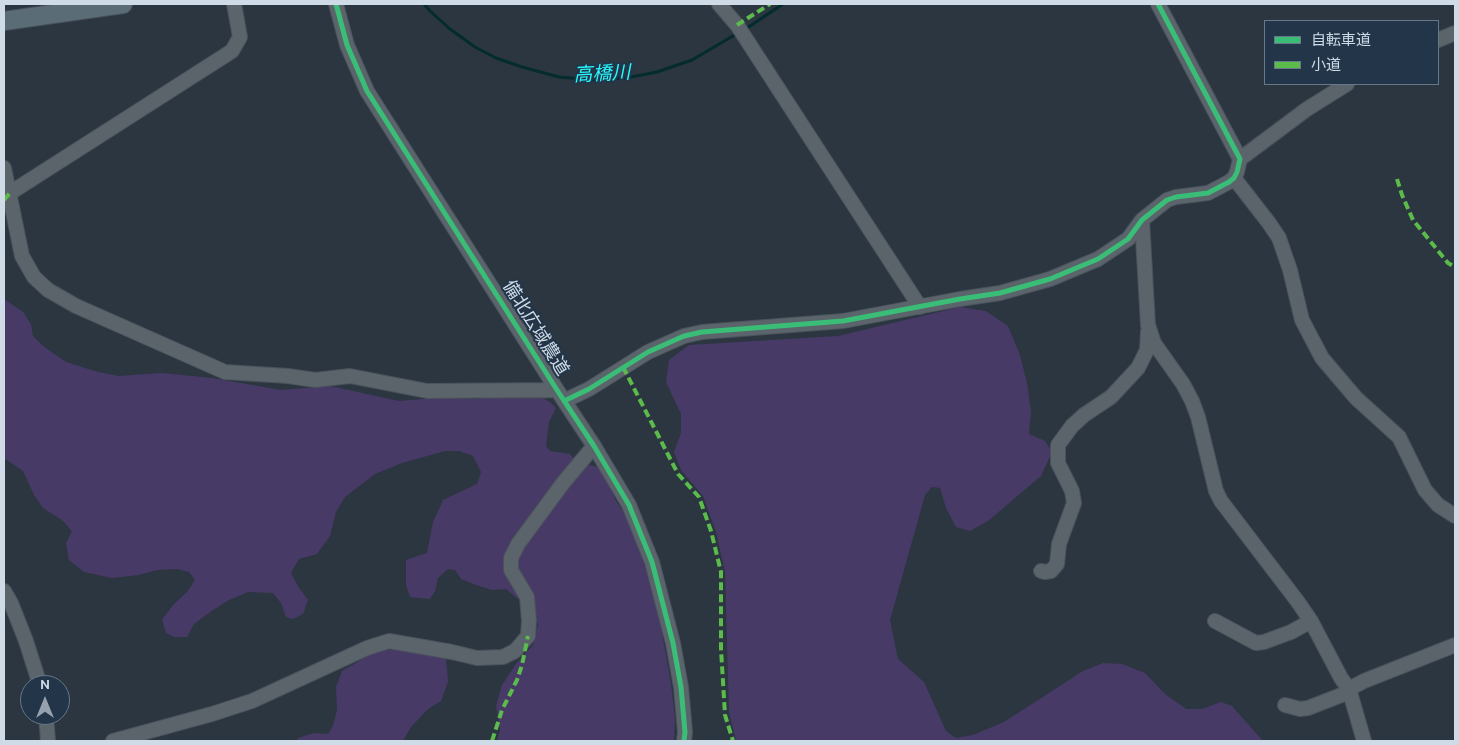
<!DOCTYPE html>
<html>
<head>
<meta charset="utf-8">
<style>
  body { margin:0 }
  #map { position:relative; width:1459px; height:745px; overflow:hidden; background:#2b3641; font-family:Overpass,"Noto Sans JP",sans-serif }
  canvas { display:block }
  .frame { position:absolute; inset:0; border:5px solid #cfdbe7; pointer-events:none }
  .legend { position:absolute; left:1264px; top:20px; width:175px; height:65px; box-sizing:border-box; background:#233649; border:1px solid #687888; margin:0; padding:6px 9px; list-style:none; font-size:15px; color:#cfdbe7 }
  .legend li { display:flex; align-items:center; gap:10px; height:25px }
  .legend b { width:25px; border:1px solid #687888 }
  .north { position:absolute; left:20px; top:675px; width:50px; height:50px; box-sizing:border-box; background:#233649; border:1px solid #687888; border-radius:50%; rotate:0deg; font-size:14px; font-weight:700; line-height:20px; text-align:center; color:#cfdbe7 }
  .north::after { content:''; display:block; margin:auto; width:18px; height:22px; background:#96a1ad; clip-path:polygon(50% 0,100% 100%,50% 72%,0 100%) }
</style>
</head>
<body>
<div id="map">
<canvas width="1459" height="745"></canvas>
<div class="frame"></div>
<ul class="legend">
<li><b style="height:6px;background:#3abd76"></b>自転車道</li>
<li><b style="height:6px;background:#5cbc4b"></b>小道</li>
</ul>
<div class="north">N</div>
</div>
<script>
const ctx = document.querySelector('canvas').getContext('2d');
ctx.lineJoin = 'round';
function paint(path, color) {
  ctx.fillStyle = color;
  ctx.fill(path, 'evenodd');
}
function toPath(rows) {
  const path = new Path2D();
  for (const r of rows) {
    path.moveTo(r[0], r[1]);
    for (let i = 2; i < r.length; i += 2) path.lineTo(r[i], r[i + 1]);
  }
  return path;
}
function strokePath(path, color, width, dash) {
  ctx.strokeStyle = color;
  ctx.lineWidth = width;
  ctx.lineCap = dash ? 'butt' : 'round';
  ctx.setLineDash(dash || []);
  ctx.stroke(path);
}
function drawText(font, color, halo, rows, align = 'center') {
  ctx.font = font + ' Overpass,"Noto Sans JP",sans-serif';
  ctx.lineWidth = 4;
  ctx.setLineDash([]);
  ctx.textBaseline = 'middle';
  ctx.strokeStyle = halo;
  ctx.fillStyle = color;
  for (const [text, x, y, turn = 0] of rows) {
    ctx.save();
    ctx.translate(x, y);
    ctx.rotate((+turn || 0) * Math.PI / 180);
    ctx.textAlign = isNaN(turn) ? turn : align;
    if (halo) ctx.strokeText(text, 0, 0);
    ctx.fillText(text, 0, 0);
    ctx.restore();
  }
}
paint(toPath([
  [4,299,23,312,31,324,33,336,43,346,66,362,98,372,119,376,162,373,212,378,281,390,330,386,399,401,436,398,479,399,511,394,537,395,550,402,556,408,549,422,546,446,550,451,570,454,576,461,597,467,606,478,616,501,630,521,657,604,671,684,675,719,674,741,497,741,500,730,496,706,502,685,516,664,533,645,538,625,535,609,518,599,506,589,492,590,476,585,461,579,455,570,448,569,438,578,435,591,430,599,410,597,406,585,406,560,427,553,433,522,443,500,477,484,481,472,473,456,459,451,445,451,402,463,375,474,345,497,336,512,330,536,317,554,299,559,291,573,299,588,308,600,303,614,293,619,286,617,281,603,273,593,248,592,227,601,210,612,194,624,187,637,174,637,166,633,162,620,173,605,188,591,195,580,189,572,177,569,157,570,139,575,112,578,84,572,69,560,66,543,72,531,62,520,43,508,34,495,23,471,4,458],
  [960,307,986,311,1008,326,1020,355,1027,383,1031,412,1029,434,1045,441,1052,452,1041,476,988,521,970,531,956,527,946,508,940,488,932,487,925,495,890,620,898,659,924,682,946,731,956,738,973,735,1004,722,1083,671,1103,663,1122,664,1145,673,1165,694,1186,709,1202,709,1221,702,1232,706,1263,741,736,741,729,712,725,572,716,532,703,496,681,470,674,452,681,433,681,414,666,382,669,360,689,345,838,336],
  [402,649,428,652,446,659,448,682,441,701,428,709,411,727,403,741,297,741,298,738,314,733,328,734,333,726,337,710,336,687,342,671,378,650]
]), '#483a66');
strokePath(toPath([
  [424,4,430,11,450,29,475,47,496,58,522,67,559,77,593,80,626,78,657,72,692,60,738,33],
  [744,30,783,4]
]), '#042c2e', 3);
const minor = toPath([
  [336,4,347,45,367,91,557,390,594,446,629,505,652,562,673,643,681,687,685,732,684,741],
  [719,4,737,25,920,307],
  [1438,40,1455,33],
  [1240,159,1307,109,1347,84],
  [4,168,22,256,34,277,48,290,76,306,225,372,288,376,315,380,350,376,427,391,557,390],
  [1234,178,1269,223,1279,238,1290,270,1302,320,1322,358,1356,398,1399,437,1425,490,1438,505,1455,516],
  [10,193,232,51,240,37,234,4],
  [1142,220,1148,325,1154,343,1183,384,1192,401,1198,417,1216,491,1221,501,1298,602,1311,621,1341,678,1349,689,1364,741],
  [564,401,589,389,648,352,684,336,702,332,843,321,960,299,1000,293,1050,279,1098,259,1128,239,1142,220,1167,200,1176,197,1208,193,1229,182,1234,178,1237,172,1240,159,1158,4],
  [1041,571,1045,572,1051,571,1057,564,1059,544,1074,503,1072,491,1058,463,1058,445,1072,426,1084,415,1111,397,1138,368,1147,350,1148,331],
  [4,591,11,603,26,641,40,685],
  [1215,621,1256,643,1264,642,1291,632,1311,621],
  [1285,705,1300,709,1308,708,1344,694,1349,689,1364,681,1455,645],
  [46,715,48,741],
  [113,741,212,714,252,701,367,648,389,641,452,652,477,658,503,657,515,651,528,636,529,621,527,597,511,570,511,558,518,544,563,483,594,446]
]);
const major = toPath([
  [4,21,123,4]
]);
strokePath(minor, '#4a535c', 16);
strokePath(major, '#4a535c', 20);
strokePath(minor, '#5b636b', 14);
strokePath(major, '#5a6d77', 18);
strokePath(toPath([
  [737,25,770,4],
  [1397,179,1402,195,1413,220,1448,263,1455,267],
  [4,200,10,193],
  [623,367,678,474,699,497,711,531,721,572,721,649,725,715,733,741],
  [492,741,502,710,517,680,522,665,528,636]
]), '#5cbc4b', 4, [8, 4]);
strokePath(toPath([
  [336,4,347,45,367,91,557,390,594,446,629,505,652,562,673,643,681,687,685,732,684,741],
  [564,401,589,389,648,352,684,336,702,332,843,321,960,299,1000,293,1050,279,1098,259,1128,239,1142,220,1167,200,1176,197,1208,193,1229,182,1234,178,1237,172,1240,159,1158,4]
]), '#3abd76', 5);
drawText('18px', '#cfdbe7', '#233649', [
  ["備北広域農道",534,329,58]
]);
drawText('italic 19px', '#27f9fe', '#233649', [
  ["高橋川",602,76,-3]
]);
</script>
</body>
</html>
